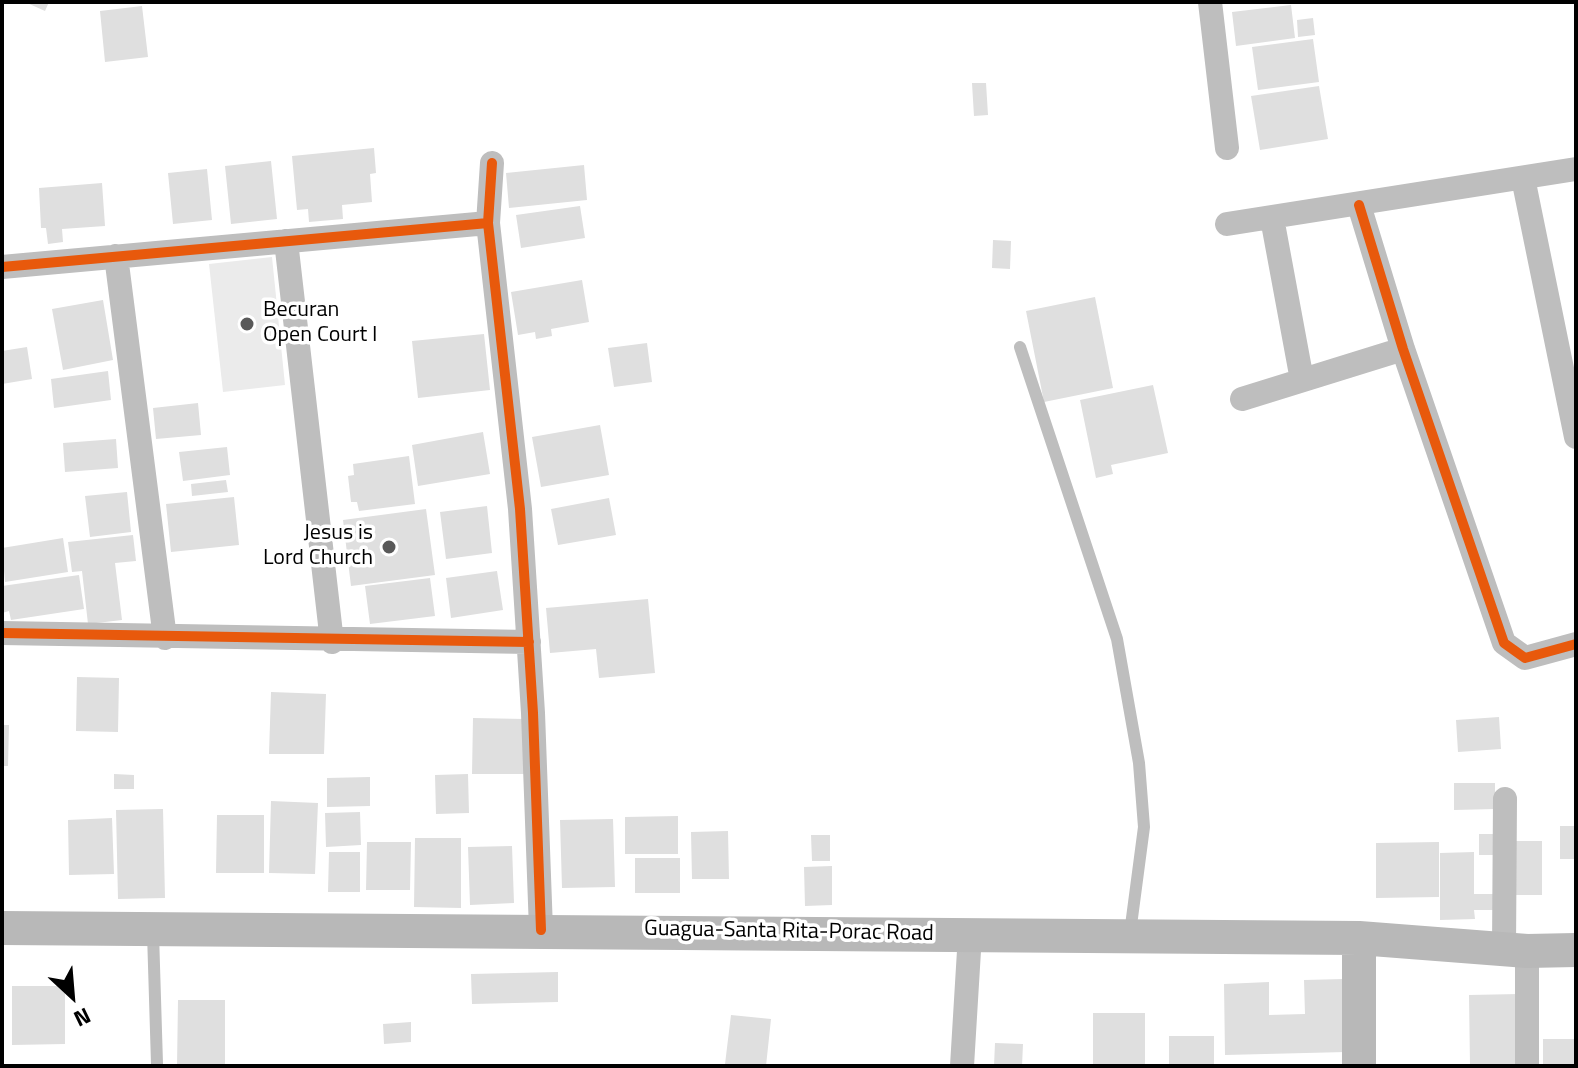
<!DOCTYPE html>
<html>
<head>
<meta charset="utf-8">
<style>
  body { margin:0 }
  #map { position:relative; width:1578px; height:1068px; overflow:hidden; background:#fff; font-family:"Titillium Web",sans-serif }
  canvas { display:block }
  .frame { position:absolute; inset:0; border:4px solid #000; pointer-events:none }
  .north { position:absolute; left:32px; top:956px; width:80px; height:80px; -webkit-text-stroke:6px #fff; paint-order:stroke; rotate:154deg; font-size:22px; font-weight:700; line-height:32px; text-align:center; color:#000 }
  .north::after { content:''; display:block; margin:auto; width:28px; height:36px; background:#000; clip-path:polygon(50% 0,100% 100%,50% 72%,0 100%) }
</style>
</head>
<body>
<div id="map">
<canvas width="1578" height="1068"></canvas>
<div class="frame"></div>
<div class="north">N</div>
</div>
<script>
const ctx = document.querySelector('canvas').getContext('2d');
ctx.lineJoin = 'round';
function paint(path, color) {
  ctx.fillStyle = color;
  ctx.fill(path, 'evenodd');
}
function toPath(rows) {
  const path = new Path2D();
  for (const r of rows) {
    path.moveTo(r[0], r[1]);
    for (let i = 2; i < r.length; i += 2) path.lineTo(r[i], r[i + 1]);
  }
  return path;
}
function strokePath(path, color, width, dash) {
  ctx.strokeStyle = color;
  ctx.lineWidth = width;
  ctx.lineCap = dash ? 'butt' : 'round';
  ctx.setLineDash(dash || []);
  ctx.stroke(path);
}
function drawText(font, color, halo, rows, align = 'center') {
  ctx.font = font + ' "Titillium Web",sans-serif';
  ctx.lineWidth = 7;
  ctx.setLineDash([]);
  ctx.textBaseline = 'middle';
  ctx.strokeStyle = halo;
  ctx.fillStyle = color;
  for (const [text, x, y, turn = 0] of rows) {
    ctx.save();
    ctx.translate(x, y);
    ctx.rotate((+turn || 0) * Math.PI / 180);
    ctx.textAlign = isNaN(turn) ? turn : align;
    if (halo) ctx.strokeText(text, 0, 0);
    ctx.fillText(text, 0, 0);
    ctx.restore();
  }
}
paint(toPath([
  [272,257,285,385,223,392,209,264]
]), '#ebebeb');
paint(toPath([
  [25,2,49,2,45,11],
  [1291,5,1295,38,1236,46,1232,12],
  [142,6,148,57,105,62,100,11],
  [1313,18,1315,35,1298,37,1297,20],
  [1313,39,1319,82,1258,90,1252,47],
  [972,83,986,83,988,115,974,116],
  [1319,86,1328,139,1260,150,1251,96],
  [374,148,376,173,370,174,372,202,342,205,343,219,309,222,308,209,297,210,292,156],
  [271,161,277,219,231,224,225,166],
  [584,165,587,200,509,208,506,173],
  [207,169,212,220,173,224,168,173],
  [102,183,105,226,62,229,63,242,48,244,46,228,41,228,39,188],
  [580,206,585,238,521,248,516,215],
  [993,240,1011,241,1010,269,992,268],
  [582,280,589,322,551,329,552,336,536,339,535,332,518,335,511,292],
  [1095,297,1113,388,1044,402,1026,311],
  [103,300,113,360,63,370,52,309],
  [484,334,490,390,418,398,412,341],
  [647,343,652,382,614,387,608,348],
  [27,347,32,379,2,384,2,351],
  [108,371,111,400,54,408,51,379],
  [1153,385,1168,453,1111,465,1113,474,1096,478,1080,400],
  [198,403,201,435,156,439,153,408],
  [600,425,609,475,541,487,532,437],
  [483,432,490,474,418,486,412,445],
  [116,439,118,468,65,472,63,443],
  [227,447,230,475,183,481,179,452],
  [409,456,415,504,359,511,357,502,351,502,348,476,354,475,353,464],
  [226,480,228,492,192,496,191,484],
  [127,492,131,532,90,537,85,496],
  [234,497,239,545,171,552,166,504],
  [609,498,616,535,558,545,551,509],
  [487,506,492,553,446,559,440,512],
  [426,509,435,575,351,586,343,520],
  [133,535,136,561,115,563,122,620,88,624,82,571,72,572,68,542],
  [63,538,68,572,5,582,2,548],
  [497,571,503,610,451,618,446,578],
  [79,575,84,609,11,620,9,611,2,613,2,586],
  [430,578,435,616,370,624,365,586],
  [648,599,655,673,599,678,596,649,550,653,546,608],
  [77,677,119,678,118,732,76,731],
  [271,692,326,694,324,754,269,754],
  [1499,717,1501,749,1458,752,1456,720],
  [473,718,525,719,524,774,472,774],
  [2,725,9,725,8,766,2,766],
  [114,774,134,775,134,789,114,789],
  [468,774,469,813,436,814,435,775],
  [370,777,370,806,327,807,327,778],
  [1454,783,1495,783,1495,809,1454,810],
  [271,801,318,803,315,874,269,873],
  [163,809,165,898,118,899,116,810],
  [360,812,361,845,326,847,325,813],
  [217,815,264,815,264,873,216,873],
  [678,816,678,854,625,854,625,817],
  [112,818,114,874,69,875,68,820],
  [613,819,615,887,562,888,560,820],
  [1560,826,1576,826,1576,859,1560,859],
  [728,831,729,879,692,879,691,832],
  [1479,834,1493,834,1493,855,1479,855],
  [811,835,830,835,830,861,812,861],
  [415,838,461,838,461,908,414,907],
  [1515,841,1542,841,1542,895,1515,895],
  [367,842,411,842,410,890,366,890],
  [1439,842,1439,897,1376,898,1376,843],
  [512,846,514,903,470,905,468,847],
  [329,852,360,852,360,892,328,892],
  [1474,852,1474,894,1502,894,1502,910,1474,910,1475,919,1440,920,1440,853],
  [635,858,680,858,680,893,635,893],
  [832,866,832,905,805,906,804,867],
  [558,972,558,1002,472,1004,471,974],
  [1344,979,1346,1052,1225,1055,1224,984,1269,982,1269,1015,1305,1014,1304,980],
  [12,986,65,986,65,1044,12,1045],
  [1519,994,1520,1066,1470,1066,1469,995],
  [178,1000,225,1000,225,1066,177,1066],
  [1093,1013,1145,1013,1145,1066,1093,1066],
  [731,1015,771,1019,766,1066,725,1064],
  [411,1022,411,1042,384,1044,383,1024],
  [1169,1036,1214,1036,1214,1066,1169,1066],
  [1543,1039,1576,1039,1576,1066,1543,1066],
  [995,1043,1023,1044,1022,1066,994,1066]
]), '#dfdfdf');
strokePath(toPath([
  [1020,347,1117,639,1139,763,1144,827,1130,933],
  [153,933,157,1064]
]), '#bebebe', 12);
strokePath(toPath([
  [1210,2,1227,148],
  [492,163,488,223,520,509,533,713,541,930],
  [1523,178,1576,437],
  [1359,205,1403,349,1504,643,1525,658,1576,644],
  [1272,218,1302,380],
  [1227,224,1576,169],
  [286,241,332,642],
  [116,256,165,638],
  [2,267,488,223],
  [1242,399,1403,349],
  [2,633,529,642],
  [1504,948,1505,799],
  [1527,951,1527,1066],
  [962,1066,970,934]
]), '#bebebe', 24);
strokePath(toPath([
  [2,928,1359,938,1527,951,1576,950],
  [1359,1066,1359,938]
]), '#b8b8b8', 34);
strokePath(toPath([
  [492,163,488,223,520,509,533,713,541,930],
  [1359,205,1403,349,1504,643,1525,658,1576,644],
  [2,267,488,223],
  [2,633,529,642]
]), '#e8590c', 10);
for (const [x, y, r, color] of [
  [247,324,8,"#595959"],
  [389,547,8,"#595959"]
]) {
  const dot = new Path2D();
  dot.arc(x, y, r, 0, 2 * Math.PI);
  ctx.fillStyle = color;
  ctx.fill(dot);
  strokePath(dot, '#fff', 3);
}
drawText('22px', '#000', '#fff', [
  ["Becuran",263,311],
  ["Open Court I",263,336],
  ["Jesus is",373,534,"right"],
  ["Lord Church",373,559,"right"]
], 'left');
drawText('22px', '#000', '#fff', [
  ["Guagua-Santa Rita-Porac Road",789,932,1]
]);
</script>
</body>
</html>
